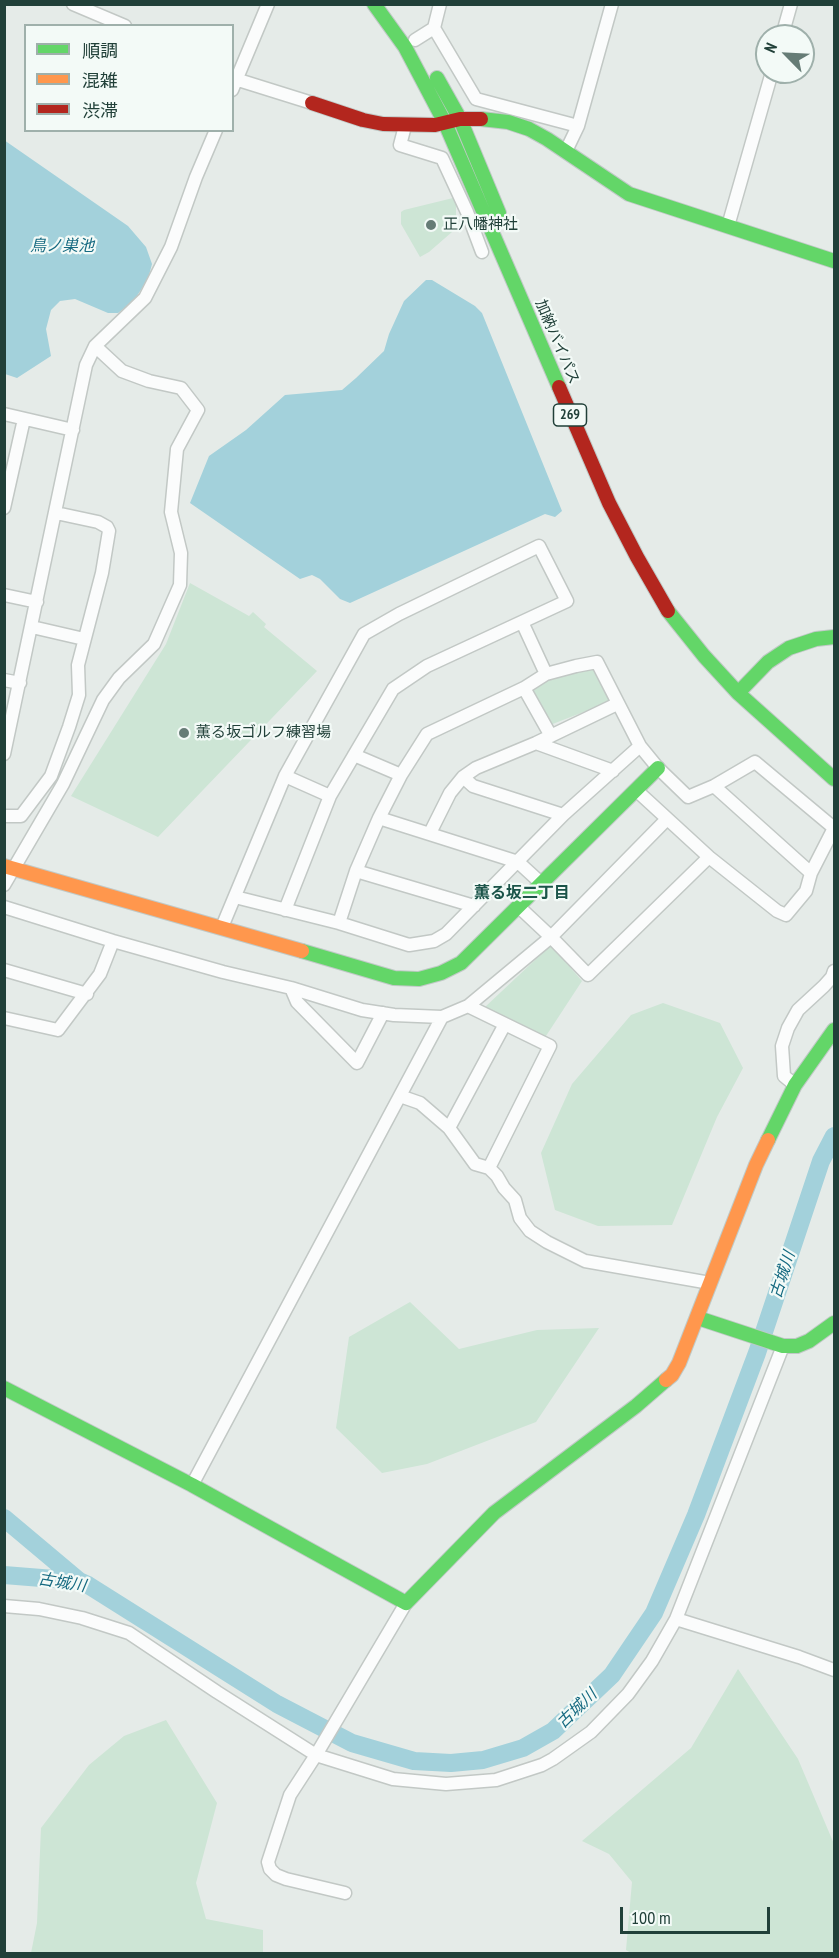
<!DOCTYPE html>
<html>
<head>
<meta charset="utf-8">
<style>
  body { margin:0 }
  #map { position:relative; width:839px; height:1958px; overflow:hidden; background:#e5ebe8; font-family:"PT Sans Narrow","Noto Sans JP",sans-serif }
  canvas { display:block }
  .frame { position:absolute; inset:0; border:6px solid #214039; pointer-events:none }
  .legend { position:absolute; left:24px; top:24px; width:210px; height:108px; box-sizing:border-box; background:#f3faf7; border:2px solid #9fb0ab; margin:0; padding:8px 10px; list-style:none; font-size:18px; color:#214039 }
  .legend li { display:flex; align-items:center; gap:12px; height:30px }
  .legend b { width:30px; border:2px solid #9fb0ab }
  .north { position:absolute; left:755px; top:24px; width:60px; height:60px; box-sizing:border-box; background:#f3faf7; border:2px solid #9fb0ab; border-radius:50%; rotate:294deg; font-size:16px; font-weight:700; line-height:24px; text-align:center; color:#214039 }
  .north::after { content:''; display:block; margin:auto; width:21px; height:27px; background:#667c76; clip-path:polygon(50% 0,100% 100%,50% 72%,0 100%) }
  .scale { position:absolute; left:620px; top:1907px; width:150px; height:27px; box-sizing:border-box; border:3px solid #214039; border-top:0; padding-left:8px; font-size:18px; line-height:21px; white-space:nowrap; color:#214039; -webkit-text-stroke:4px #f3faf7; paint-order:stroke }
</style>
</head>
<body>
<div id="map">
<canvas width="839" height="1958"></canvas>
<div class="frame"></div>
<ul class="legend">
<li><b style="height:8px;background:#63d668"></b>順調</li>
<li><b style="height:8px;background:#ff974d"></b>混雑</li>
<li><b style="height:8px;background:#b3261e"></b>渋滞</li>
</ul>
<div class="north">N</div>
<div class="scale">100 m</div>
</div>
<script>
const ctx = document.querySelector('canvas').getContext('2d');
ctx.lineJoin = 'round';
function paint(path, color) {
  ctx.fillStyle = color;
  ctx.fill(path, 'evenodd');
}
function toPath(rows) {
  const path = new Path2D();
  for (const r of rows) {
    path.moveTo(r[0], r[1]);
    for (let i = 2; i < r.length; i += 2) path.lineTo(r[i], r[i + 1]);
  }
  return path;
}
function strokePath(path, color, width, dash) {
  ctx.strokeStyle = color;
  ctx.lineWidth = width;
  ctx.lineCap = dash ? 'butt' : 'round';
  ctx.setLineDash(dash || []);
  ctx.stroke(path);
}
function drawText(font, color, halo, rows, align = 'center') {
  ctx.font = font + ' "PT Sans Narrow","Noto Sans JP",sans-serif';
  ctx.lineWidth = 4.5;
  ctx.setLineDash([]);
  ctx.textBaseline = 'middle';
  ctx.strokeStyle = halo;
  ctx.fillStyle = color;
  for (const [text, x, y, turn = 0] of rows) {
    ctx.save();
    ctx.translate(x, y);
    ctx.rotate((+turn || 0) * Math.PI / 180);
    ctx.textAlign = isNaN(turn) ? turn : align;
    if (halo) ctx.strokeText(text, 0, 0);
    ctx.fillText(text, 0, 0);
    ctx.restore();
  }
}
paint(toPath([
  [453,198,456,201,456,225,452,232,429,252,420,257,401,224,401,212,404,210],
  [190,583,249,616,253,612,266,624,264,627,317,671,158,837,71,796,166,644],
  [597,668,612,701,550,725,532,692,542,681],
  [551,945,582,981,544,1039,485,1007],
  [663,1003,720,1023,743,1068,717,1117,672,1225,598,1226,555,1210,541,1153,572,1084,631,1015],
  [410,1302,459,1349,537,1330,599,1328,536,1422,427,1464,382,1473,336,1428,349,1337],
  [738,1669,798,1759,834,1844,834,1953,631,1953,626,1950,632,1882,609,1854,582,1841,691,1748],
  [166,1720,217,1803,196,1883,206,1919,263,1930,263,1953,31,1953,37,1923,41,1828,89,1765,124,1736]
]), '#cde5d5');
paint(toPath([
  [4,140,128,226,146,247,152,264,148,279,133,302,118,313,108,313,75,299,60,301,51,310,46,329,51,356,17,378,5,374],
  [426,280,432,280,475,306,482,313,562,511,555,517,545,514,350,603,340,599,320,579,312,575,300,579,190,503,209,456,246,430,285,395,342,390,356,378,384,351,389,334,404,301]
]), '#a3d1db');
strokePath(toPath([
  [4,1518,79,1581],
  [4,1575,79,1581,88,1585,277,1704,352,1743,414,1761,451,1763,483,1760,523,1748,553,1731,612,1675,654,1613,696,1515,757,1353,821,1161,834,1136]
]), '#a3d1db', 18);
const street = toPath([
  [73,4,125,26],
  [434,28,476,99,578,126],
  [782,36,791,4],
  [415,40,434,28,440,4],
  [232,78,312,103],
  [232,90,268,4],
  [405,126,400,145,442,158,467,212,482,252],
  [566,151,578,126,612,4],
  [728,226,772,72],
  [4,414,73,430],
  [4,508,24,419],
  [4,595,37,602],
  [522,622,546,674],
  [32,627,84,639],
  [4,680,20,683],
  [524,688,551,736],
  [536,743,613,771],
  [4,754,86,365,95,346,145,298,171,247,196,177,216,130],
  [354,755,401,775],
  [285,776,330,796],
  [463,777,473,786,563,815],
  [714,786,811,873],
  [4,816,21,816,51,776,69,727,79,695,78,665,102,573,109,531,107,527,98,522,56,513],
  [379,818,518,862,542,884],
  [430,833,450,793,463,777,476,768,536,743,617,704],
  [356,871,474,906],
  [4,885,63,784,103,700,119,678,154,644,180,585,181,553,171,512,177,449,198,410,181,388,149,381,122,371,95,346],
  [235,897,339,923,409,945,434,941,446,934,563,815,640,746],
  [4,907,113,941,223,972,291,988,362,1010,394,1015,442,1017,468,1006,551,937,667,819],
  [519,907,551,937,588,975,709,857],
  [339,923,356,871,379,818,401,775,427,734,524,688,546,674,576,666,597,662,640,746,658,768,688,797,714,786,755,762,834,828,811,873,806,891,786,915,777,911,709,857,636,790],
  [222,927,285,776,364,634,399,614,539,546,567,601,427,666,393,689,330,796,285,910],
  [4,970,87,994],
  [291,988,297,1002,357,1063,383,1013],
  [468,1006,550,1046,489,1168],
  [4,1018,58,1030,100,974,113,941],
  [795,1085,784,1076,782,1046,788,1028,798,1010,824,986,832,977,834,971],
  [400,1096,420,1103,449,1128,475,1164,489,1168,497,1176,504,1188,515,1200,520,1218,530,1231,547,1242,585,1261,710,1283],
  [449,1128,505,1024],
  [192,1485,442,1017],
  [4,1606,39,1609,82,1618,129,1633,217,1692,316,1755,393,1779,446,1784,496,1780,542,1765,553,1759,591,1732,628,1694,652,1661,676,1619,783,1346],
  [676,1619,799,1657,834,1670],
  [345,1893,286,1879,276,1875,270,1869,268,1862,290,1795,316,1755,406,1603]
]);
const fast = toPath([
  [374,4,405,47,445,123,559,387],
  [437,78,460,119,499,213],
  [481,119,508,122,529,129,547,139,629,194,834,261],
  [668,611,704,656,738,693,834,779],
  [738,693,768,662,789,648,816,639,834,637],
  [302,951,394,978,419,979,441,973,461,963,658,768],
  [768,1140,795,1085,834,1030],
  [698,1318,783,1346,797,1346,809,1341,834,1323],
  [4,1388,192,1485,406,1603,494,1513,636,1406,666,1380]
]);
const slow = toPath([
  [4,866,302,951],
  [666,1380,672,1375,679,1363,756,1165,768,1140]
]);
const jam = toPath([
  [312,103,363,120,383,124,435,125,460,119,481,119],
  [559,387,609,503,637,557,668,611]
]);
strokePath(street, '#c2c8c5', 15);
strokePath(fast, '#c0c9c6', 16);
strokePath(slow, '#c0c9c6', 16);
strokePath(jam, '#c0c9c6', 16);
strokePath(street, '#fbfcfc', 12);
strokePath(fast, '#63d668', 14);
strokePath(slow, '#ff974d', 14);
strokePath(jam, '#b3261e', 14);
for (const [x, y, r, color] of [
  [431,225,6,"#667c76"],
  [184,733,6,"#667c76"]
]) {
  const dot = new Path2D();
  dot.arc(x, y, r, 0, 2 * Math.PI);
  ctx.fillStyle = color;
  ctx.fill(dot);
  strokePath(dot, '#f3faf7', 2);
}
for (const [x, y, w] of [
  [570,415,33]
]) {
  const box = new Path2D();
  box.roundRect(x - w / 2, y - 11, w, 22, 4.5);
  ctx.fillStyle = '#f3faf7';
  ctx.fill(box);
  strokePath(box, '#214039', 1.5);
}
drawText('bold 14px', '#214039', null, [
  ["269",570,415]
]);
drawText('15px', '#214039', '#f3faf7', [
  ["正八幡神社",443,225],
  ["薫る坂ゴルフ練習場",196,733]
], 'left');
drawText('15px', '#214039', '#f3faf7', [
  ["加納バイパス",557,342,67]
]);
drawText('italic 16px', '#166a81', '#f3faf7', [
  ["鳥ノ巣池",62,246],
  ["古城川",783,1275,-72],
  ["古城川",62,1583,9],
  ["古城川",577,1709,-44]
]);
drawText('bold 16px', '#1b5449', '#f3faf7', [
  ["薫る坂二丁目",522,893]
]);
</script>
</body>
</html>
